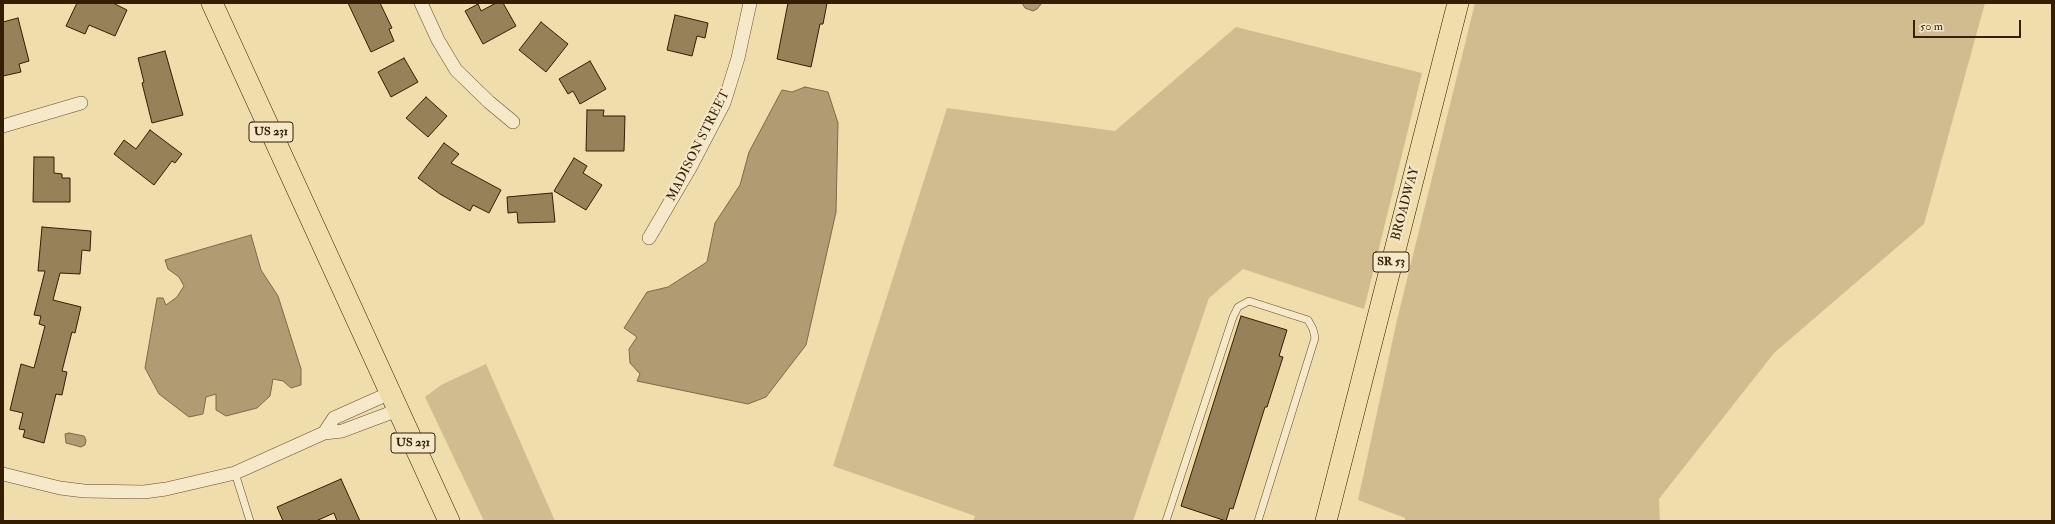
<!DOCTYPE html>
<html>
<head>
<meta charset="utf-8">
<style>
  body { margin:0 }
  #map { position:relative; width:2055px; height:524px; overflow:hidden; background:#f0ddac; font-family:"IM FELL Double Pica",serif }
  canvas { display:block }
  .frame { position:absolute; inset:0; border:4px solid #351d00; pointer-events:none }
  .scale { position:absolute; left:1913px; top:20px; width:108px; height:18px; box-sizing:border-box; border:2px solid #351d00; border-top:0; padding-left:5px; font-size:12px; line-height:14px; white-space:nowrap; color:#351d00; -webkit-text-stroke:3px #f5e9c9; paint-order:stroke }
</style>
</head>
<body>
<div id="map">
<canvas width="2055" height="524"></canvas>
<div class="frame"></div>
<div class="scale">50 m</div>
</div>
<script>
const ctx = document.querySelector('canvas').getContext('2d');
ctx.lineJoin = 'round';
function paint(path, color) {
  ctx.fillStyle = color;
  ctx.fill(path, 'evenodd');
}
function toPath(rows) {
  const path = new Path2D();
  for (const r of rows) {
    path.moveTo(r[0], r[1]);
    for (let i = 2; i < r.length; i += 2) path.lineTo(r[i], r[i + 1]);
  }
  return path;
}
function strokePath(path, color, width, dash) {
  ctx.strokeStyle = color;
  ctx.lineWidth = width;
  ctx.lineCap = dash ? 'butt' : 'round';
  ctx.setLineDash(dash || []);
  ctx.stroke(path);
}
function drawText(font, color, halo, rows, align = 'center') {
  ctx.font = font + ' "IM FELL Double Pica",serif';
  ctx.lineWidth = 4;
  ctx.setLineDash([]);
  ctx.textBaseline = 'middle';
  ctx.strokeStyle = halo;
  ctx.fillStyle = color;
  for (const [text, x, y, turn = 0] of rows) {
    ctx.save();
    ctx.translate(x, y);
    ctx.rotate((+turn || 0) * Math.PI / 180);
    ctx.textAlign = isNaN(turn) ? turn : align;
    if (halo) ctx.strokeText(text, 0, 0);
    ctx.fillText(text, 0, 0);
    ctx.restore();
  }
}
paint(toPath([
  [1475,3,1985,3,1924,224,1774,353,1659,499,1660,521,1405,521,1405,518,1358,500,1397,320],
  [1236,27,1422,73,1364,309,1243,269,1209,298,1133,521,973,521,975,516,833,466,947,108,1115,131],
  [486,364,555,521,484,521,425,397,441,385]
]), '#d0bc8f');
const water = toPath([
  [1022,3,1042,3,1037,9,1033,11,1025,8,1022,3],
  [805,87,828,92,838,123,836,212,806,345,766,397,748,404,637,381,640,374,630,363,629,349,637,337,624,328,647,292,668,287,707,262,715,223,740,185,749,152,782,90,792,92,805,87],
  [251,235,261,270,278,296,301,369,301,385,291,388,283,381,273,379,270,396,257,408,226,416,216,410,216,394,206,397,203,414,189,417,159,394,145,368,157,298,163,298,166,305,177,297,184,286,179,277,168,269,165,260,251,235],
  [69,433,84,436,86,440,85,445,81,447,66,443,65,434,69,433]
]);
paint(water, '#b09c72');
strokePath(water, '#7f6944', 1);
const building = toPath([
  [77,3,113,3,127,10,115,36,89,25,85,34,66,26,77,3],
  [348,3,380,3,392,28,389,29,394,41,371,52,348,3],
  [496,3,503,3,516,26,483,44,465,11,478,4,481,11,496,3],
  [788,3,827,3,823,24,820,24,811,67,777,59,788,3],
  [675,15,708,23,705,38,697,36,692,56,667,50,675,15],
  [18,18,29,61,19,64,21,72,3,76,3,22,18,18],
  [541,22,568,44,546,72,519,50,541,22],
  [165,51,183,115,152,123,142,83,144,82,138,58,165,51],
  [404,58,418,82,391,97,378,72,404,58],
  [590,61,606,89,580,104,573,91,568,94,559,79,590,61],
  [426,97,447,116,428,137,406,118,426,97],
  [587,110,604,110,603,116,625,116,624,151,586,151,587,110],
  [150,130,182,154,175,163,172,161,154,185,114,154,124,140,136,149,150,130],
  [444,143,459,154,451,163,501,190,489,213,473,205,470,211,440,194,418,178,444,143],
  [34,157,54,157,54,173,62,174,62,178,70,178,70,202,33,202,34,157],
  [574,158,587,166,583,173,602,185,586,210,554,191,574,158],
  [552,193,555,222,518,223,517,212,508,213,507,197,552,193],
  [42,227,91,231,90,251,82,250,80,274,60,273,53,300,81,307,75,333,72,332,62,371,67,372,62,395,56,394,44,443,23,437,25,430,19,429,23,413,10,410,21,364,34,368,45,326,39,324,41,316,34,315,45,271,38,271,42,227],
  [1241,316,1287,330,1279,356,1283,357,1267,407,1265,407,1233,509,1230,508,1226,521,1181,506,1241,316],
  [341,479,360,521,337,521,334,513,316,521,283,521,277,507,341,479]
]);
paint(building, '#968159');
strokePath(building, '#351d00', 1);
const service = toPath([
  [235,473,250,521],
  [1166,521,1233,317,1238,307,1249,301,1308,320,1313,329,1315,338,1258,521]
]);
const minor = toPath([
  [421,3,438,40,456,70,489,102,513,122],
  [3,126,81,103],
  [649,238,690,168,724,103,738,58,750,3],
  [324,433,334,418,390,393],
  [3,474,60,488,84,491,144,492,166,489,235,473,324,433,342,431,398,410]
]);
const primary = toPath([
  [212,3,449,521],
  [1326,521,1458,3]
]);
strokePath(service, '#644d2b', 8);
strokePath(minor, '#644d2b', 14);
strokePath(primary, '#351d00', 22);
strokePath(service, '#f5e9c9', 7);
strokePath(minor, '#f5e9c9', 13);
strokePath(primary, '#f0ddac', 21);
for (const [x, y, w] of [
  [271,132,44],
  [1391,262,36],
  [413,443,44]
]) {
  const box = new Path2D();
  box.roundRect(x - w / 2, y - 10, w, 20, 3);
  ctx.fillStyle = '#f5e9c9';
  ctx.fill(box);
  strokePath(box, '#351d00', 1);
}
drawText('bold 12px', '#351d00', null, [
  ["US 231",271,132],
  ["SR 53",1391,262],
  ["US 231",413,443]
]);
drawText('13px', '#351d00', '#f5e9c9', [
  ["MADISON STREET",699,146,-63],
  ["BROADWAY",1406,204,-75]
]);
</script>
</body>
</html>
